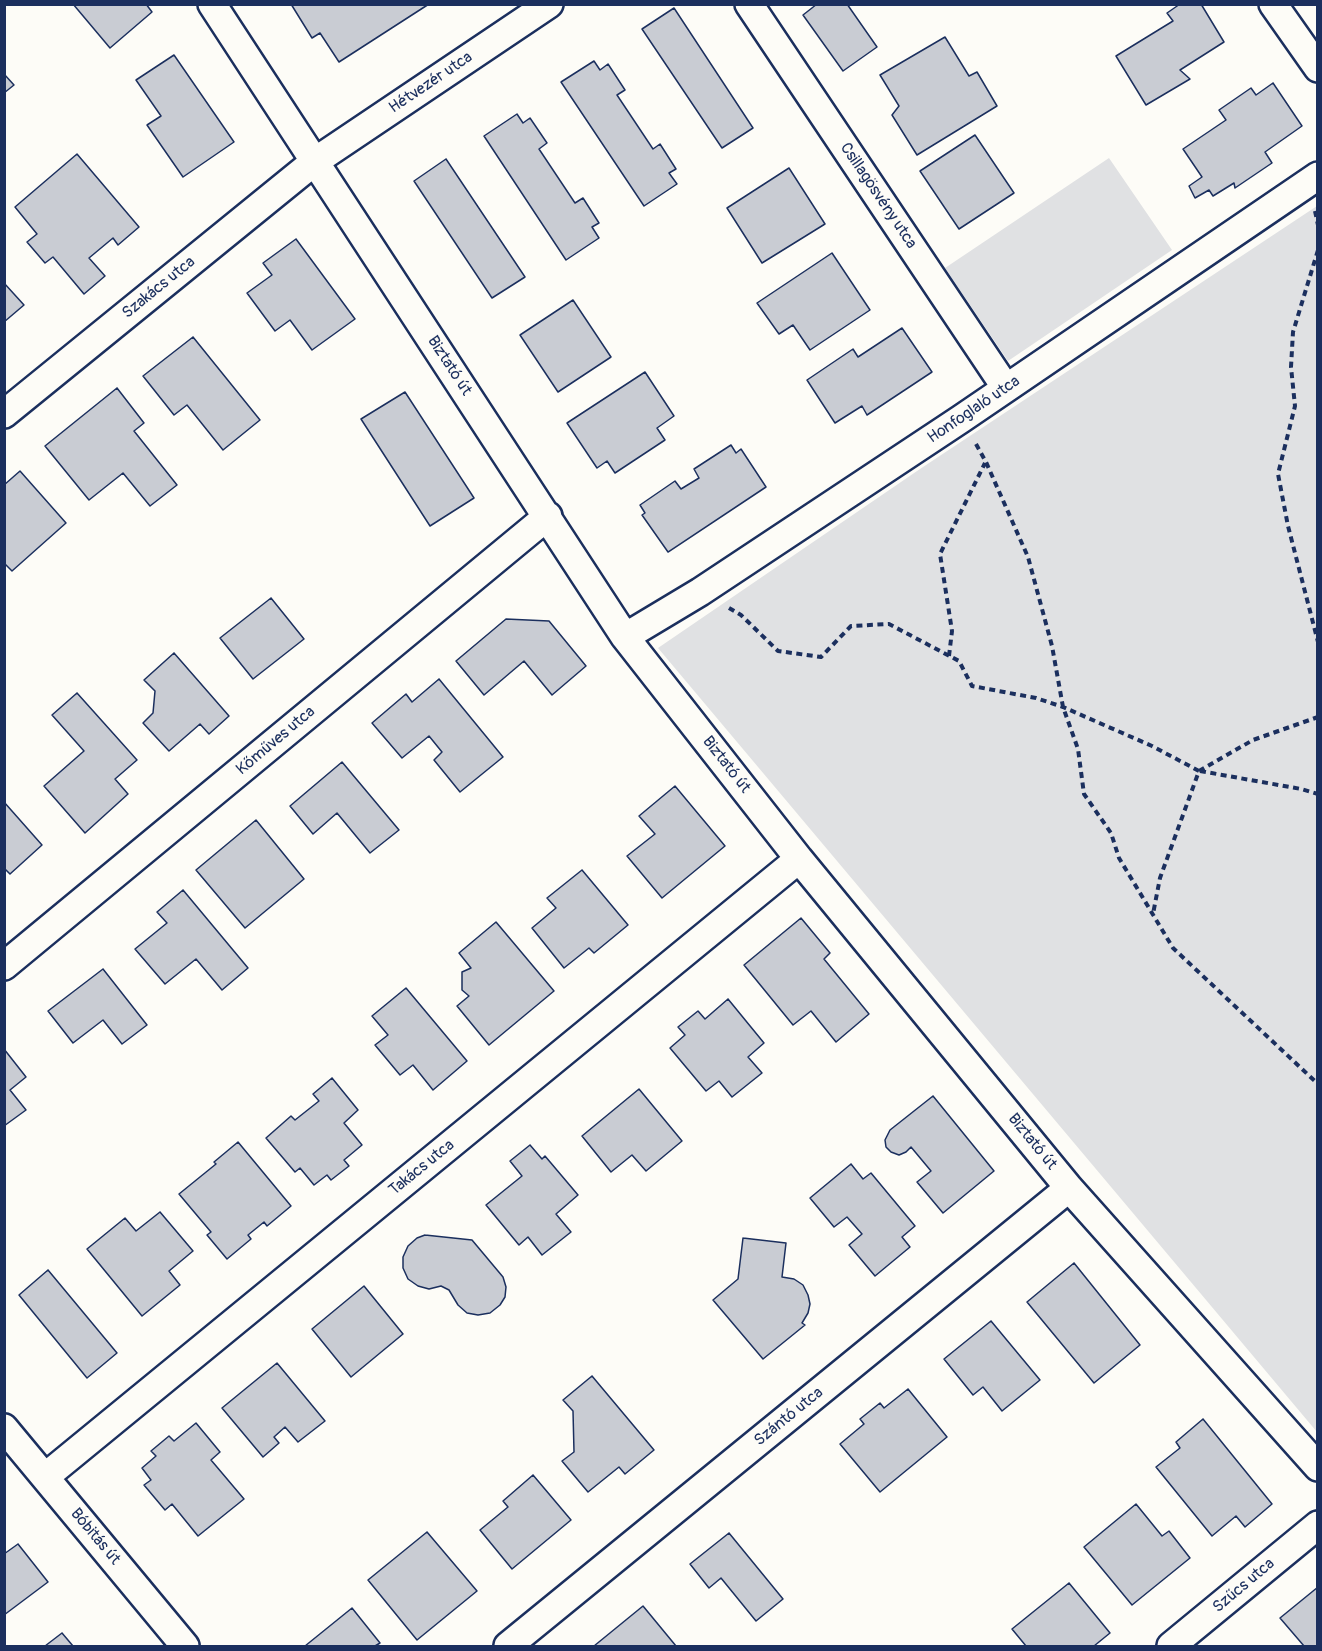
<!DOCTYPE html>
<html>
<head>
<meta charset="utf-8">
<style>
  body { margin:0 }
  #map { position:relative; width:1322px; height:1651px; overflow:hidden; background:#fdfcf7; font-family:Pangolin,sans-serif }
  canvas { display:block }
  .frame { position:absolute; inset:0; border:6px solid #1b2f5e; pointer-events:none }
</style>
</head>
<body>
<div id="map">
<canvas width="1322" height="1651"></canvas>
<div class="frame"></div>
</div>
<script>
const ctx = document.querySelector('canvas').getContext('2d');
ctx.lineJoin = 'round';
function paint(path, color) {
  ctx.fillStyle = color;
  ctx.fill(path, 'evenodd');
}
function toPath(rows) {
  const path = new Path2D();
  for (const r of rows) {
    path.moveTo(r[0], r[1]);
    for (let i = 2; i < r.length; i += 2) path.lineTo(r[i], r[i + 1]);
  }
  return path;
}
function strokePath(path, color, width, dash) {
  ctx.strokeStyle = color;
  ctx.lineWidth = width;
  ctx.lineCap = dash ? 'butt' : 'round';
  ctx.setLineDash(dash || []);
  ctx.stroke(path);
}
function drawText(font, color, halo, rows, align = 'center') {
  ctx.font = font + ' Pangolin,sans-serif';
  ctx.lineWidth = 6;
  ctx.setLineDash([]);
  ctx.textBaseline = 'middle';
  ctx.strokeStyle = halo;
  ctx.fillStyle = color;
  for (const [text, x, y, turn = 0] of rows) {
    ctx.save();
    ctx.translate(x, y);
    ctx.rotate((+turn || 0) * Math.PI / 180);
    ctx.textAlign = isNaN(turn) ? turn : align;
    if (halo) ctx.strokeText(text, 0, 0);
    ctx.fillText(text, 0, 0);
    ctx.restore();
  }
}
paint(toPath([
  [1109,158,1172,250,1008,361,945,268],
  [1317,206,1317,1432,658,648,920,469]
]), '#e0e1e3');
const building = toPath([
  [73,4,146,4,152,12,110,48,73,4],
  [291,4,337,5,429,4,339,62,320,33,312,38,291,4],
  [817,4,847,4,877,47,843,71,803,15,817,4],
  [1180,4,1201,4,1224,42,1180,70,1190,79,1146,105,1116,56,1173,21,1167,13,1180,4],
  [674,8,753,128,722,148,642,29,674,8],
  [945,37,969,76,977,72,997,106,917,155,892,115,899,106,880,75,945,37],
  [174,55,234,142,183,177,147,125,161,116,136,80,174,55],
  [594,61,600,70,608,64,625,90,617,95,653,149,660,144,676,169,669,173,677,184,644,206,561,82,594,61],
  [4,74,14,85,4,93,4,74],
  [1273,83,1302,126,1265,152,1272,163,1235,188,1234,183,1213,196,1209,190,1195,198,1189,186,1202,177,1183,149,1226,120,1219,110,1251,88,1256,95,1273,83],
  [517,114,523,123,530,118,547,143,539,149,575,203,583,198,599,223,592,227,599,238,566,260,484,136,517,114],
  [975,135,1014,193,959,229,920,171,975,135],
  [77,154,139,227,118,245,113,238,89,258,105,276,84,294,53,257,45,263,27,242,37,234,15,207,77,154],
  [446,159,525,277,492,298,414,181,446,159],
  [789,168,825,224,762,263,727,208,789,168],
  [296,239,355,319,312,350,290,320,275,331,247,293,272,275,263,263,296,239],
  [832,253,870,310,810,350,793,325,779,334,757,303,832,253],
  [4,283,24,305,4,322,4,283],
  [573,300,611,357,558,392,520,335,573,300],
  [902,328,932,372,867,415,862,406,835,423,807,380,853,349,858,357,902,328],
  [193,337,260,420,223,450,187,405,174,415,143,376,193,337],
  [645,372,674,416,657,428,665,440,615,473,607,461,597,468,567,423,645,372],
  [117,388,144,423,134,431,177,485,150,506,123,473,89,500,45,446,117,388],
  [405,392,474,498,430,526,361,419,405,392],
  [731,445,736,453,741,449,766,487,668,552,642,515,645,513,640,505,675,481,681,489,699,478,694,469,731,445],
  [20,471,66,523,12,571,4,563,4,485,20,471],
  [271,598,304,639,253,679,220,638,271,598],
  [506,619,549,621,586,666,552,695,524,661,484,695,456,661,506,619],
  [174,653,229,716,209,734,200,724,169,751,143,723,153,713,155,691,144,680,174,653],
  [439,679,503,757,460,792,434,760,442,752,429,736,402,758,372,723,406,694,412,702,439,679],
  [77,693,137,760,115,779,128,794,85,833,44,786,84,751,52,715,77,693],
  [342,762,399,830,370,853,337,813,313,834,290,806,342,762],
  [675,786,725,846,662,898,627,856,655,834,639,816,675,786],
  [4,802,42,845,10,874,4,868,4,802],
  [256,820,304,879,245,928,196,870,256,820],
  [582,870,628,925,594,953,589,948,564,968,532,928,556,908,547,898,582,870],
  [183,890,248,968,222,990,196,959,165,984,135,949,167,923,157,912,183,890],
  [801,918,830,953,824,959,869,1014,836,1042,811,1011,793,1025,744,965,801,918],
  [496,922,554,991,489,1045,457,1006,469,996,462,990,462,972,471,968,459,953,496,922],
  [103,969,147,1025,122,1044,103,1020,73,1043,48,1011,103,969],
  [406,988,467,1061,433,1090,413,1065,400,1075,375,1045,388,1035,372,1016,406,988],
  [728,999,764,1043,748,1057,762,1073,732,1097,719,1081,706,1091,670,1048,685,1035,678,1027,698,1011,705,1019,728,999],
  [4,1049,26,1077,10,1090,26,1110,4,1126,4,1049],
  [332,1078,358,1110,344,1123,362,1145,344,1160,349,1166,331,1180,327,1175,314,1185,300,1168,295,1172,266,1138,291,1116,295,1120,319,1101,313,1094,332,1078],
  [639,1089,682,1141,646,1171,632,1155,611,1172,582,1136,639,1089],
  [933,1096,994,1171,943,1213,917,1182,931,1171,911,1147,906,1152,899,1155,891,1152,886,1147,885,1140,890,1130,933,1096],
  [238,1142,291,1206,267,1226,264,1222,248,1235,251,1239,227,1259,207,1235,211,1232,179,1194,216,1164,214,1162,238,1142],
  [530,1145,542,1159,545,1156,578,1195,556,1214,571,1232,542,1255,528,1237,519,1245,486,1205,522,1176,510,1161,530,1145],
  [851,1164,863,1179,871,1173,915,1226,902,1237,910,1247,875,1276,849,1245,862,1234,847,1217,834,1227,810,1198,851,1164],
  [160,1212,193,1251,169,1271,180,1285,142,1316,87,1249,125,1218,136,1231,160,1212],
  [425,1235,472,1240,503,1277,506,1287,505,1297,500,1305,490,1313,478,1315,467,1313,458,1305,449,1290,441,1286,429,1289,418,1286,408,1279,403,1268,403,1257,408,1246,417,1238,425,1235],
  [743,1238,786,1243,782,1277,794,1279,803,1285,808,1295,810,1304,808,1313,802,1323,805,1325,763,1359,713,1300,738,1279,743,1238],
  [1074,1263,1140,1345,1094,1383,1027,1302,1074,1263],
  [48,1270,117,1353,87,1378,19,1295,48,1270],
  [364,1286,403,1334,351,1377,312,1329,364,1286],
  [991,1321,1040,1380,1002,1411,983,1387,973,1395,944,1359,991,1321],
  [277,1363,325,1421,298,1442,285,1427,274,1437,279,1443,263,1457,222,1408,277,1363],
  [592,1376,654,1450,625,1474,619,1467,588,1492,562,1461,574,1452,573,1411,563,1400,592,1376],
  [908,1389,947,1437,880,1492,840,1444,864,1424,860,1419,880,1403,884,1408,908,1389],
  [1203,1419,1272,1504,1245,1527,1236,1516,1212,1536,1156,1467,1180,1448,1176,1442,1203,1419],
  [196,1423,220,1452,211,1460,244,1499,198,1536,172,1504,165,1510,144,1485,151,1480,142,1468,156,1456,151,1451,169,1436,174,1441,196,1423],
  [533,1475,571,1520,512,1569,480,1530,508,1507,503,1501,533,1475],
  [1136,1504,1162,1536,1169,1531,1190,1558,1132,1605,1084,1547,1136,1504],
  [427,1532,477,1591,417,1640,368,1580,427,1532],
  [729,1533,783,1599,756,1621,721,1578,709,1588,690,1564,729,1533],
  [18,1544,48,1582,4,1615,4,1554,18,1544],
  [1069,1583,1110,1633,1094,1646,1026,1646,1012,1629,1069,1583],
  [1318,1587,1318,1646,1304,1646,1280,1618,1318,1587],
  [643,1606,676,1646,594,1646,643,1606],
  [352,1608,380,1643,375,1646,305,1646,352,1608],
  [62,1633,73,1646,45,1646,62,1633]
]);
paint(building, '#c9ccd3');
strokePath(building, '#1b2f5e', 1.5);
const minor = toPath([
  [212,4,625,637,799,859,1069,1188,1318,1467],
  [749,4,1006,388],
  [1273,4,1318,68],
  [4,414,314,162,549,4],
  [625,637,700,592,961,419,1318,176],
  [4,966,548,516],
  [4,1428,185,1646],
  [45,1477,799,859],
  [508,1646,1069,1188],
  [1171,1646,1318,1525]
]);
strokePath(minor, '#1b2f5e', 32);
strokePath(toPath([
  [1315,211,1318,225],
  [1318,250,1293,332,1291,367,1295,406,1278,474,1288,526,1318,642],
  [976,444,986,462,1028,557,1052,646,1063,707,1078,749,1084,794,1111,833,1119,858,1173,948,1318,1084],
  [729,608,741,615,778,651,821,657,851,626,889,624,959,661,972,686,1036,698,1063,707,1152,746,1199,771,1160,878,1153,914],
  [949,656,952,631,940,554,985,463],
  [1199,771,1253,740,1318,717],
  [1200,771,1301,789,1318,794]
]), '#1b2f5e', 4, [6, 4.5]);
strokePath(minor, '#fdfcf7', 27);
drawText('16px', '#1b2f5e', '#fdfcf7', [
  ["Hétvezér utca",431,83,-34],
  ["Csillagösvény utca",878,196,56],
  ["Szakács utca",159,288,-39],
  ["Biztató út",449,366,57],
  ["Honfoglaló utca",974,410,-34],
  ["Kőműves utca",276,741,-40],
  ["Biztató út",726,765,52],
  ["Biztató út",1032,1142,51],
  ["Takács utca",422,1168,-39],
  ["Szántó utca",789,1417,-39],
  ["Bóbitás út",95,1537,50],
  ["Szűcs utca",1244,1586,-40]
]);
</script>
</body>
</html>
